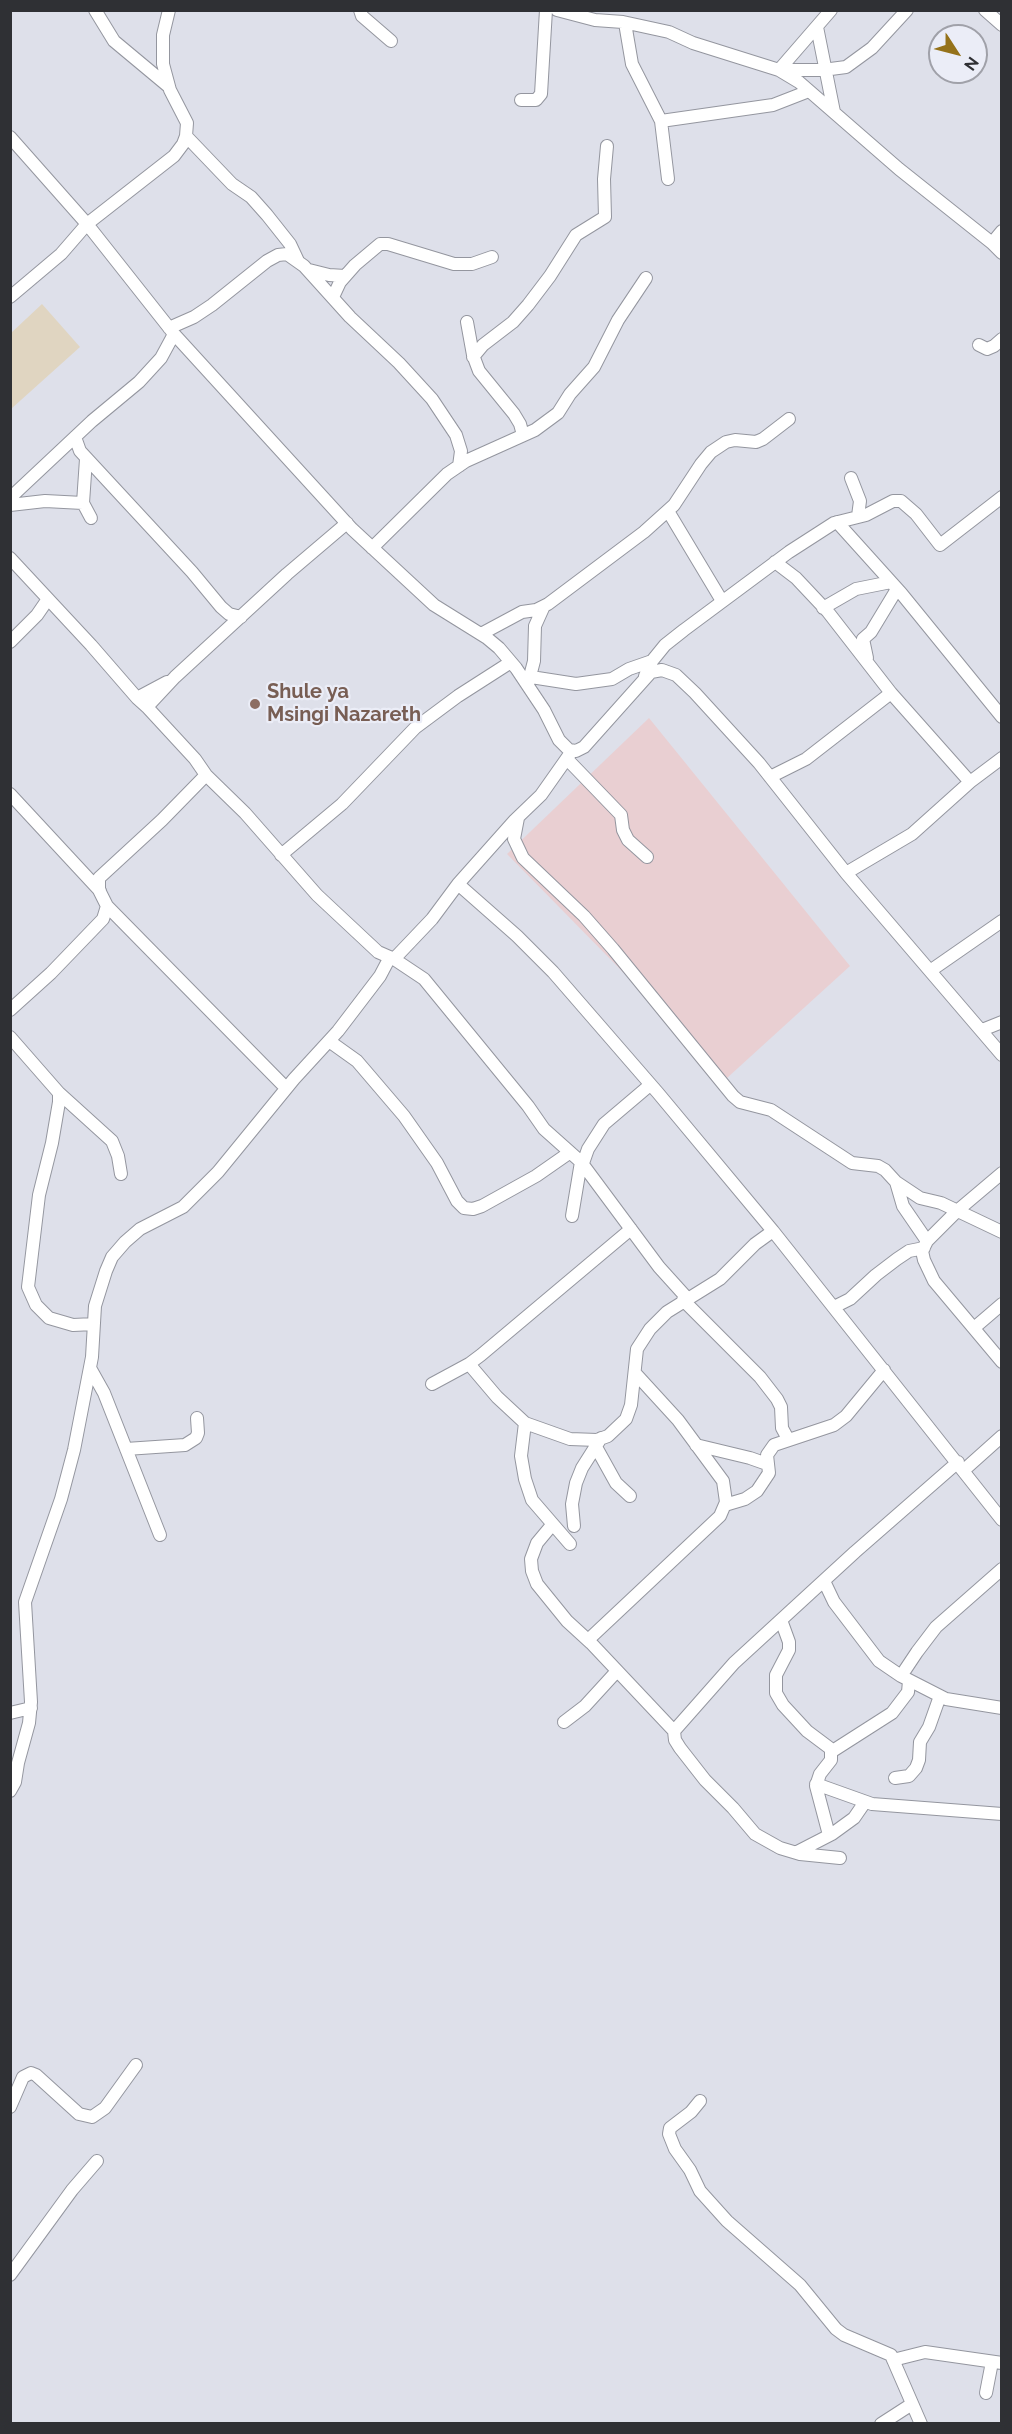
<!DOCTYPE html>
<html>
<head>
<meta charset="utf-8">
<style>
  body { margin:0 }
  #map { position:relative; width:1012px; height:2434px; overflow:hidden; background:#dee0ea; font-family:Raleway,sans-serif }
  canvas { display:block }
  .frame { position:absolute; inset:0; border:12px solid #2f3034; pointer-events:none }
  .north { position:absolute; left:928px; top:24px; width:60px; height:60px; box-sizing:border-box; background:#ebedf7; border:2px solid #a0a1a9; border-radius:50%; rotate:126deg; font-size:16px; font-weight:700; line-height:24px; text-align:center; color:#2f3034 }
  .north::after { content:''; display:block; margin:auto; width:21px; height:27px; background:#95721a; clip-path:polygon(50% 0,100% 100%,50% 72%,0 100%) }
</style>
</head>
<body>
<div id="map">
<canvas width="1012" height="2434"></canvas>
<div class="frame"></div>
<div class="north">N</div>
</div>
<script>
const ctx = document.querySelector('canvas').getContext('2d');
ctx.lineJoin = 'round';
function paint(path, color) {
  ctx.fillStyle = color;
  ctx.fill(path, 'evenodd');
}
function toPath(rows) {
  const path = new Path2D();
  for (const r of rows) {
    path.moveTo(r[0], r[1]);
    for (let i = 2; i < r.length; i += 2) path.lineTo(r[i], r[i + 1]);
  }
  return path;
}
function strokePath(path, color, width, dash) {
  ctx.strokeStyle = color;
  ctx.lineWidth = width;
  ctx.lineCap = dash ? 'butt' : 'round';
  ctx.setLineDash(dash || []);
  ctx.stroke(path);
}
function drawText(font, color, halo, rows, align = 'center') {
  ctx.font = font + ' Raleway,sans-serif';
  ctx.lineWidth = 4.5;
  ctx.setLineDash([]);
  ctx.textBaseline = 'middle';
  ctx.strokeStyle = halo;
  ctx.fillStyle = color;
  for (const [text, x, y, turn = 0] of rows) {
    ctx.save();
    ctx.translate(x, y);
    ctx.rotate((+turn || 0) * Math.PI / 180);
    ctx.textAlign = isNaN(turn) ? turn : align;
    if (halo) ctx.strokeText(text, 0, 0);
    ctx.fillText(text, 0, 0);
    ctx.restore();
  }
}
paint(toPath([
  [649,718,850,966,727,1078,507,854]
]), '#e9cfd2');
paint(toPath([
  [42,304,80,347,11,409,11,333]
]), '#e0d5c1');
const minor = toPath([
  [95,10,114,41,168,86],
  [360,10,362,16,391,41],
  [557,10,595,20,623,22,669,32,693,43,779,70,799,82,899,169,992,243,1002,253],
  [985,10,1002,25],
  [625,23,632,64,661,121,668,179],
  [817,27,834,112],
  [779,70,823,70,846,67,872,48,907,10],
  [779,70,831,10],
  [521,100,536,100,541,94,546,10],
  [661,121,773,105,809,91],
  [186,136,232,184,251,197,267,215,290,244,298,261],
  [10,137,87,224,174,334,352,529,434,605,487,638,499,648,516,668,544,710,559,740,569,750,576,751,584,747,651,672,662,670,676,675,695,693,759,763,846,873,1002,1055],
  [992,243,1002,231],
  [309,270,329,275,345,276],
  [10,297,61,254,87,224,174,156,183,144,186,136,187,123,170,90,163,64,163,35,169,10],
  [333,297,340,282,355,265,380,244,388,244,454,264,472,264,492,257],
  [467,322,473,355,479,371,514,414,520,424,523,435],
  [169,328,194,317,212,305,267,261,278,255,287,254,304,266,350,317,399,363,432,399,456,435,461,451,459,466],
  [979,345,987,349,994,346,1002,339],
  [473,357,483,345,513,322,528,305,550,276,576,235,605,217,604,179,607,146],
  [75,437,80,451,192,572,221,607,229,614,241,617],
  [86,459,83,503,91,518],
  [851,478,860,501,858,516],
  [10,498,92,421,139,382,161,358,174,334],
  [10,505,45,501,83,503],
  [668,511,722,601],
  [837,522,901,593,1002,717],
  [372,548,447,474,466,461,535,430,558,413,570,394,594,367,618,320,646,278],
  [10,558,91,645,137,698,147,707,195,759,206,775,245,813,317,895,378,952,394,959,432,919,458,884,515,820,541,795,572,751],
  [775,562,796,578,828,612,891,693,970,782],
  [823,608,856,589,891,582],
  [481,634,522,612,536,610,548,604,644,532,674,505,701,464,711,452,726,442,735,440,756,442,763,439,789,419],
  [10,642,37,615,48,599],
  [867,658,863,639,871,632,897,589],
  [645,676,652,661,665,645,684,630,789,552,834,523,866,515,893,501,901,501,916,514,940,545,1002,497],
  [531,677,576,684,612,679,629,669,652,661],
  [528,684,534,661,535,626,544,606],
  [137,698,167,682],
  [147,707,175,677,287,574,347,523],
  [567,759,621,815,623,830,628,840,647,857],
  [770,777,806,759,891,693],
  [10,794,100,891],
  [518,818,514,839,523,858,584,916,613,949,733,1096,740,1102,771,1110,852,1163,878,1166,885,1170,896,1182,903,1206,927,1241],
  [281,855,342,804,415,728,458,696,511,662],
  [846,873,912,834,970,782,1002,758],
  [458,884,517,936,553,972,658,1093,773,1231,1002,1520],
  [107,906,286,1088],
  [394,959,424,979,528,1106,544,1129,581,1162,659,1267,687,1298],
  [930,971,1002,921],
  [10,1010,51,973,103,919,107,906,99,890,99,878,162,820,206,775],
  [982,1030,1002,1022],
  [10,1037,59,1093,59,1102,52,1143,39,1195,28,1287,36,1305,49,1318,73,1325,94,1324],
  [329,1041,357,1061,404,1116,437,1163,457,1201,464,1208,473,1209,482,1206,536,1176,569,1153],
  [59,1093,112,1141,118,1156,121,1174],
  [582,1166,588,1149,604,1124,650,1085],
  [1002,1173,957,1211,927,1241,922,1251,924,1260,934,1281,1002,1362],
  [896,1182,920,1198,941,1203,1002,1232],
  [572,1216,581,1162],
  [683,1300,760,1377,777,1399,781,1407,782,1428,788,1439],
  [834,1307,850,1299,876,1275,897,1259,909,1251,924,1248],
  [974,1328,1002,1304],
  [469,1364,497,1397,525,1423,570,1439,597,1440,608,1436,626,1419,631,1405,637,1349,650,1329,667,1312,720,1279,755,1244,773,1231],
  [90,1368,104,1393,160,1535],
  [432,1384,469,1364,481,1355,631,1229],
  [525,1423,521,1456,525,1479,532,1500,570,1544],
  [696,1445,750,1458,767,1464],
  [596,1447,616,1483,630,1496],
  [126,1449,185,1445,196,1438,198,1433,197,1418],
  [964,1470,1002,1436],
  [725,1505,745,1499,757,1491,769,1473,767,1455,774,1445,834,1425,846,1416,884,1370],
  [552,1525,537,1543,531,1559,532,1571,537,1584,567,1621,591,1643,674,1731],
  [574,1526,572,1504,576,1483,582,1468,601,1438],
  [824,1581,834,1602,879,1661,901,1676,946,1699,1002,1708],
  [781,1620,789,1642,789,1650,776,1675,776,1693,783,1705,807,1731,831,1749,831,1760,820,1774,816,1786,829,1835],
  [588,1640,720,1516,726,1502,723,1481,678,1420,635,1373],
  [901,1676,917,1652,936,1627,1002,1569],
  [10,1713,31,1708],
  [564,1722,585,1706,617,1671],
  [831,1752,892,1713,908,1692,909,1681],
  [895,1778,909,1776,916,1768,919,1760,920,1742,929,1727,940,1696],
  [816,1784,872,1804,1002,1814],
  [10,1791,15,1782,18,1763,29,1723,31,1702,25,1602,61,1499,74,1450,92,1357,95,1306,106,1271,112,1257,125,1242,140,1229,183,1207,218,1172,294,1079,338,1031,380,976,390,957],
  [797,1852,832,1834,854,1818,865,1802],
  [840,1858,800,1854,780,1848,755,1834,733,1808,705,1780,680,1748,675,1740,674,1731,734,1663,855,1552,958,1462],
  [700,2101,691,2112,670,2128,669,2134,675,2149,690,2170,700,2191,727,2221,800,2285,836,2329,844,2335,891,2355,921,2424],
  [10,2107,23,2077,31,2073,36,2075,79,2114,92,2117,105,2108,136,2065],
  [10,2275,72,2190,97,2161],
  [893,2360,925,2352,1002,2363],
  [986,2393,992,2362],
  [881,2424,912,2404]
]);
strokePath(minor, '#94969f', 14);
strokePath(minor, '#fff', 12);
for (const [x, y, r, color] of [
  [255,704,6,"#8d6e63"]
]) {
  const dot = new Path2D();
  dot.arc(x, y, r, 0, 2 * Math.PI);
  ctx.fillStyle = color;
  ctx.fill(dot);
  strokePath(dot, '#ebedf7', 2);
}
drawText('bold 20px', '#785e54', '#ebedf7', [
  ["Shule ya",267,692],
  ["Msingi Nazareth",267,715]
], 'left');
</script>
</body>
</html>
